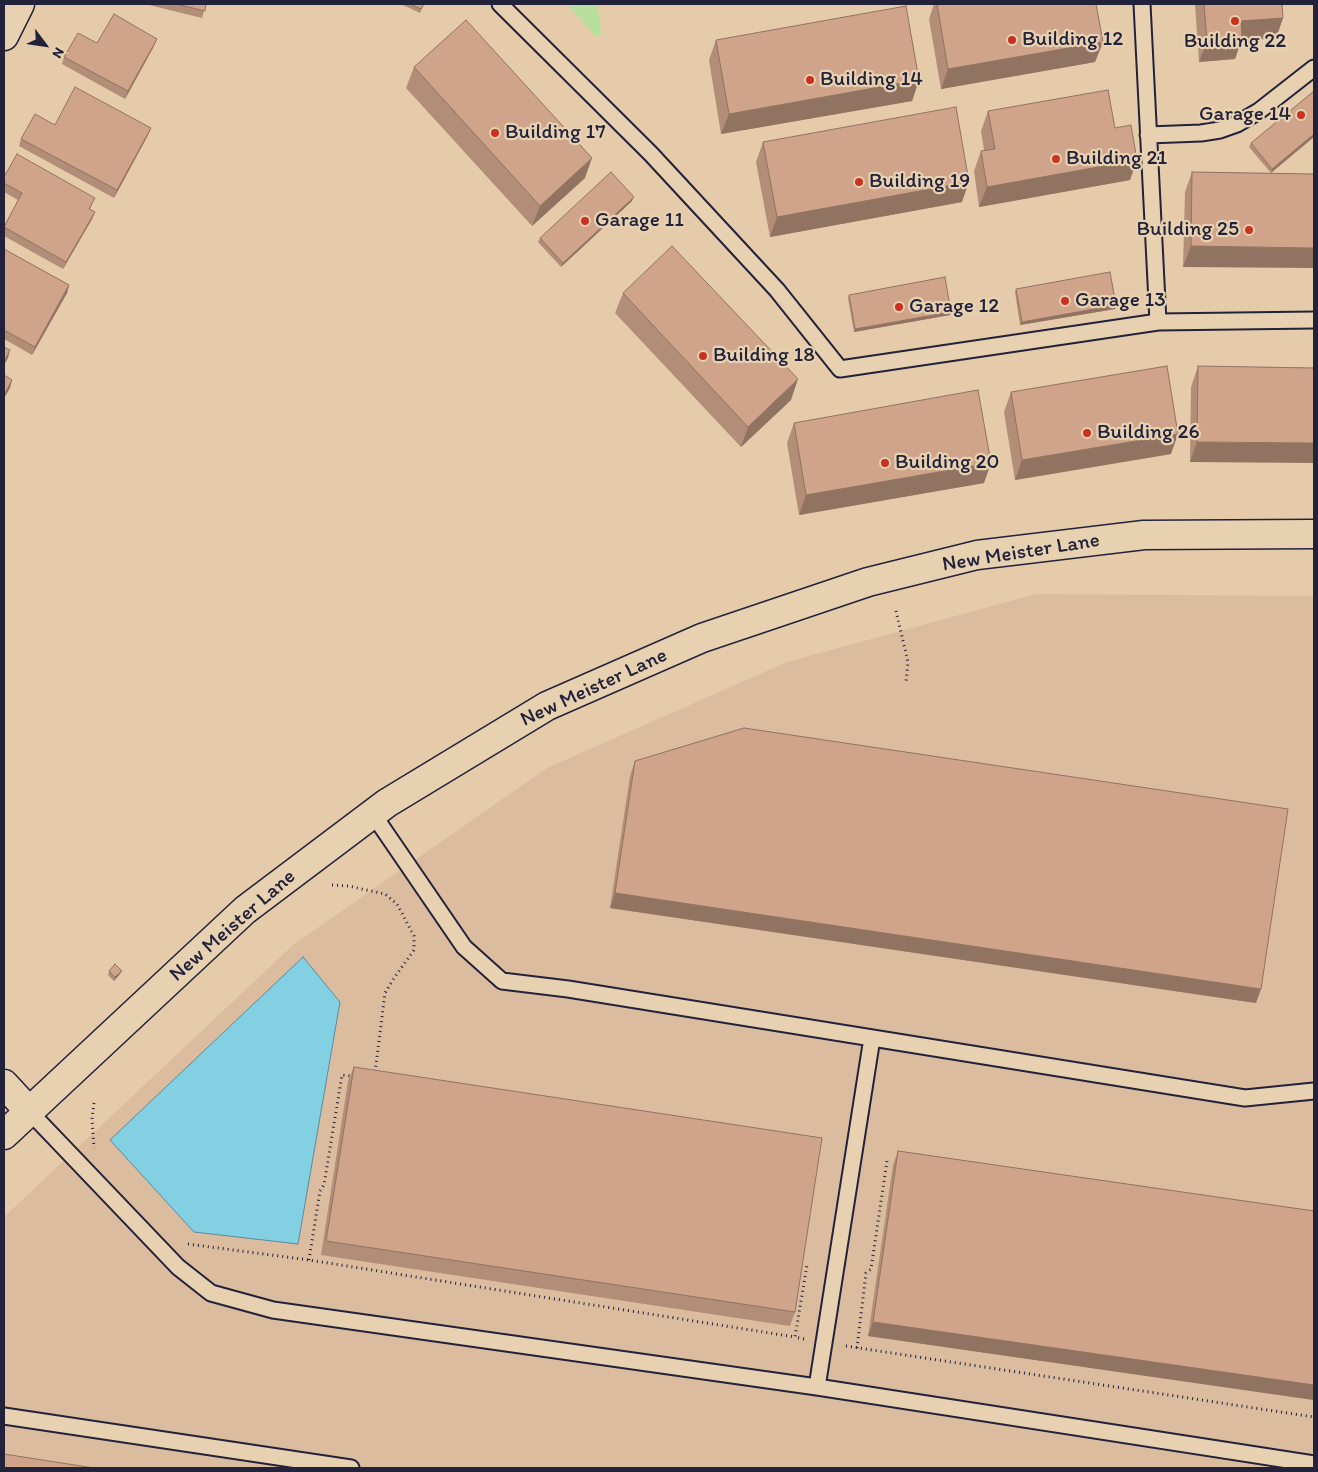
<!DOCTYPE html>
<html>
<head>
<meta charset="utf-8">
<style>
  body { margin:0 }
  #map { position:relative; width:1318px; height:1472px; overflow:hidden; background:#e6cbab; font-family:Itim,sans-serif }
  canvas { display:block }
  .frame { position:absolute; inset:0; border:5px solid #22223b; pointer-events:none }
  .north { position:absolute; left:20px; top:20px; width:50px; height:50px; -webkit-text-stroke:4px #e7d1b1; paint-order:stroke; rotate:121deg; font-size:14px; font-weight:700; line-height:20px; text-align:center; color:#22223b }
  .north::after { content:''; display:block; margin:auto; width:18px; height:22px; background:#22223b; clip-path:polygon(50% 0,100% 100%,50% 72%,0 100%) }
</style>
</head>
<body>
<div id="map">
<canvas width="1318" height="1472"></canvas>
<div class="frame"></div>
<div class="north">N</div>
</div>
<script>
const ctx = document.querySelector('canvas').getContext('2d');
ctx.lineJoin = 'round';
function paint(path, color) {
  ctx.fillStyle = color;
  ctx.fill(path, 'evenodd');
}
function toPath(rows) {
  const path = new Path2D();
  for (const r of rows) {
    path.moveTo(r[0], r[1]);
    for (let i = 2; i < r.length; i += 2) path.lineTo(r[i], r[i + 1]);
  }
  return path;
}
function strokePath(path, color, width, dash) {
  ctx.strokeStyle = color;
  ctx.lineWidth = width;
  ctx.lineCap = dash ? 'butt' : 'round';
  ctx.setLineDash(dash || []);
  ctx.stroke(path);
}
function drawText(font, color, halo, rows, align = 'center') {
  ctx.font = font + ' Itim,sans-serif';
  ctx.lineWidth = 4.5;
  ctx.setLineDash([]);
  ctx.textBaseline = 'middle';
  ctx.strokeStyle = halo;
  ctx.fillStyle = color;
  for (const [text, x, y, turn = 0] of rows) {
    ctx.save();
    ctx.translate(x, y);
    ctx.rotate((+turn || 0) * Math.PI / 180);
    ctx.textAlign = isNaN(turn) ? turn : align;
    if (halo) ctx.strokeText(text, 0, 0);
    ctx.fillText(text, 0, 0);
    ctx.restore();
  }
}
paint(toPath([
  [1036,594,1314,596,1314,1468,4,1468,4,1217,293,945,547,768,787,662]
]), '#dbbc9f');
paint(toPath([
  [567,4,597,4,602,34,595,36]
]), '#b8e09c');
const water = toPath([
  [303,957,340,1002,298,1244,194,1232,110,1140,303,957]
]);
paint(water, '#82d0e1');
strokePath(water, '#5c8a9f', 1);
const service = toPath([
  [500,4,651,154,777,290,840,369,1158,322,1314,320],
  [1142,4,1158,322],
  [1148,135,1201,133,1220,130,1237,124,1259,111,1314,68],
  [373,814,464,947,502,981,568,989,1245,1098,1314,1091],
  [29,1111,178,1267,211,1293,273,1310,817,1387,1314,1464],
  [817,1387,872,1038],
  [4,1416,351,1468]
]);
const minor = toPath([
  [4,36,20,4],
  [4,1084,29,1111]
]);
const tertiary = toPath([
  [4,1135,245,910,387,803,547,706,702,638,868,582,977,555,1144,535,1314,534]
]);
strokePath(service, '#22223b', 19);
strokePath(minor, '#22223b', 31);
strokePath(tertiary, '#22223b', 31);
strokePath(toPath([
  [896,611,908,662,906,682],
  [332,885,348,886,385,894,397,904,414,936,414,950,394,978,385,993,375,1073],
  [94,1103,92,1119,94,1148],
  [188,1244,309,1260,795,1337],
  [309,1260,320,1191,324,1185,342,1075,352,1076],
  [804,1339,795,1337,807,1265],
  [846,1346,1314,1417],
  [857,1348,866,1273,871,1269,887,1161]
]), '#22223b', 3, [1, 4]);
strokePath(service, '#e7d1b1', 15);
strokePath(minor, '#e7d1b1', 28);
strokePath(tertiary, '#e7d1b1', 28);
paint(toPath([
  [145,4,206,4,202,18],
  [401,4,424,4,420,13],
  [934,4,1096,4,1103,42,1095,62,941,89,929,19],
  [1195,4,1282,4,1283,18,1276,38,1241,41,1235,59,1199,62],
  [716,40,919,80,912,101,721,134,709,60],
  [154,46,125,99,62,64,64,57],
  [414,67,585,178,532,226,406,88],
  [1314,91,1271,173,1249,147,1251,143],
  [988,111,1115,128,1130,180,979,207,974,171,981,151,984,150,981,131],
  [55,125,151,128,148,135,114,198,19,146,21,139],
  [763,142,962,202,770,237,756,162],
  [1192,172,1314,174,1183,267,1185,192],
  [4,177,92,205,90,209,95,212,92,219,63,269,4,236,4,226,18,200,4,192],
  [632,201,561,267,538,242,540,238],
  [4,249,69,285,67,293,32,355,4,339],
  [1016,289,1115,309,1020,325,1015,292],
  [623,293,791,400,741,447,615,313],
  [849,295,951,312,950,315,854,332,848,298],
  [1198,366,1314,368,1190,462,1191,387],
  [1011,392,1171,454,1015,480,1004,412],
  [794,423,984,483,799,515,787,443],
  [635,761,1256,1003,610,908,630,776],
  [109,971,122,971,120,974,114,981,108,975],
  [354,1067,795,1312,790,1326,321,1255,348,1081],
  [898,1151,1314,1211,1314,1400,868,1336,893,1165]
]), '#b28d77');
paint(toPath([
  [1283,18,1276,38,1241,41,1235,59,1199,62,1207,42,1241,21],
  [157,39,154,46,125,99,128,91],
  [1103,42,1095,62,941,89,948,69],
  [919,80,912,101,721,134,729,114],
  [151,128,148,135,114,198,117,190],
  [1314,134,1314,137,1271,173,1272,169],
  [592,158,585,178,532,226,540,206],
  [1137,160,1130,180,979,207,987,187],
  [969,182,962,202,770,237,777,217],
  [634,197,632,201,561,267,563,263],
  [95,212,92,219,63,269,66,262],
  [1191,246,1314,248,1314,268,1183,267],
  [69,285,67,293,32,355,35,347],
  [1116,305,1115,309,1020,325,1022,322],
  [951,312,950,315,854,332,855,329],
  [10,350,8,358,4,365,4,362],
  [798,379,791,400,741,447,748,427],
  [12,380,10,388,4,398,4,395],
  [1178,434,1171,454,1015,480,1022,460],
  [1197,442,1314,443,1314,463,1190,462],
  [991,463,984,483,799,515,806,495],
  [615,893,1261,989,1256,1003,610,908],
  [122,971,120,974,114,981,115,977],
  [873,1322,1314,1385,1314,1400,868,1336]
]), '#917361');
const building = toPath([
  [176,4,206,4,205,11,176,4],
  [410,4,424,4,421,9,410,4],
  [937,4,1096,4,1103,42,948,69,937,4],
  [1204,4,1282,4,1283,18,1241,21,1242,39,1207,42,1204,4],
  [906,6,919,80,729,114,716,40,906,6],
  [114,14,157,39,128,91,64,57,78,33,97,43,114,14],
  [466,20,592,158,540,206,414,67,466,20],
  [75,87,151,128,117,190,21,139,35,114,55,125,75,87],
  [1108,90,1115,128,1131,125,1137,160,987,187,981,151,995,149,988,111,1108,90],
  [1314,91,1314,134,1272,169,1251,143,1314,91],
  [956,107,969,182,777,217,763,142,956,107],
  [17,154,95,198,89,209,95,212,66,262,4,227,22,193,4,183,4,177,17,154],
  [611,172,634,197,563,263,540,238,611,172],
  [1192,172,1314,174,1314,248,1191,246,1192,172],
  [672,246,798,379,748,427,623,293,672,246],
  [4,249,69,285,35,347,4,330,4,249],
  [1110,272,1116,305,1022,322,1016,289,1110,272],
  [945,277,951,312,855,329,849,295,945,277],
  [4,347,10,350,4,362,4,347],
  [1167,366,1178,434,1022,460,1011,392,1167,366],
  [1198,366,1314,368,1314,443,1197,442,1198,366],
  [4,375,12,380,4,395,4,375],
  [978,390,991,463,806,495,794,423,978,390],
  [744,728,1288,809,1261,989,615,893,635,761,744,728],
  [115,964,122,971,115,977,109,971,115,964],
  [354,1067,822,1138,795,1312,326,1241,354,1067],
  [898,1151,1314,1211,1314,1385,873,1322,898,1151],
  [4,1454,94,1468,4,1468,4,1454]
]);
paint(building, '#cfa48a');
strokePath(building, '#917361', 1);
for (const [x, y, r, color] of [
  [1235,21,5,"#c8321e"],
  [1012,40,5,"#c8321e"],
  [810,80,5,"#c8321e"],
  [1301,115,5,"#c8321e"],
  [495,133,5,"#c8321e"],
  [1056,159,5,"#c8321e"],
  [859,182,5,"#c8321e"],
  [585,221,5,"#c8321e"],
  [1249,230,5,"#c8321e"],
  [1065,301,5,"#c8321e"],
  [899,307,5,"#c8321e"],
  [703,356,5,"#c8321e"],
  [1087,433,5,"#c8321e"],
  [885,463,5,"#c8321e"]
]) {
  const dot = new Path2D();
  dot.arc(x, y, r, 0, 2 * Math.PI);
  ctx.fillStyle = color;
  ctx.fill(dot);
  strokePath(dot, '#e7d1b1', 2);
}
drawText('21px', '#22223b', '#e7d1b1', [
  ["Building 12",1022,40],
  ["Building 22",1235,42,"center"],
  ["Building 14",820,80],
  ["Garage 14",1291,115,"right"],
  ["Building 17",505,133],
  ["Building 21",1066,159],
  ["Building 19",869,182],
  ["Garage 11",595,221],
  ["Building 25",1239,230,"right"],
  ["Garage 13",1075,301],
  ["Garage 12",909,307],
  ["Building 18",713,356],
  ["Building 26",1097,433],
  ["Building 20",895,463]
], 'left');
drawText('21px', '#22223b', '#e7d1b1', [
  ["New Meister Lane",1021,553,-9],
  ["New Meister Lane",594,688,-25],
  ["New Meister Lane",233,926,-41]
]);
</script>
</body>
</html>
